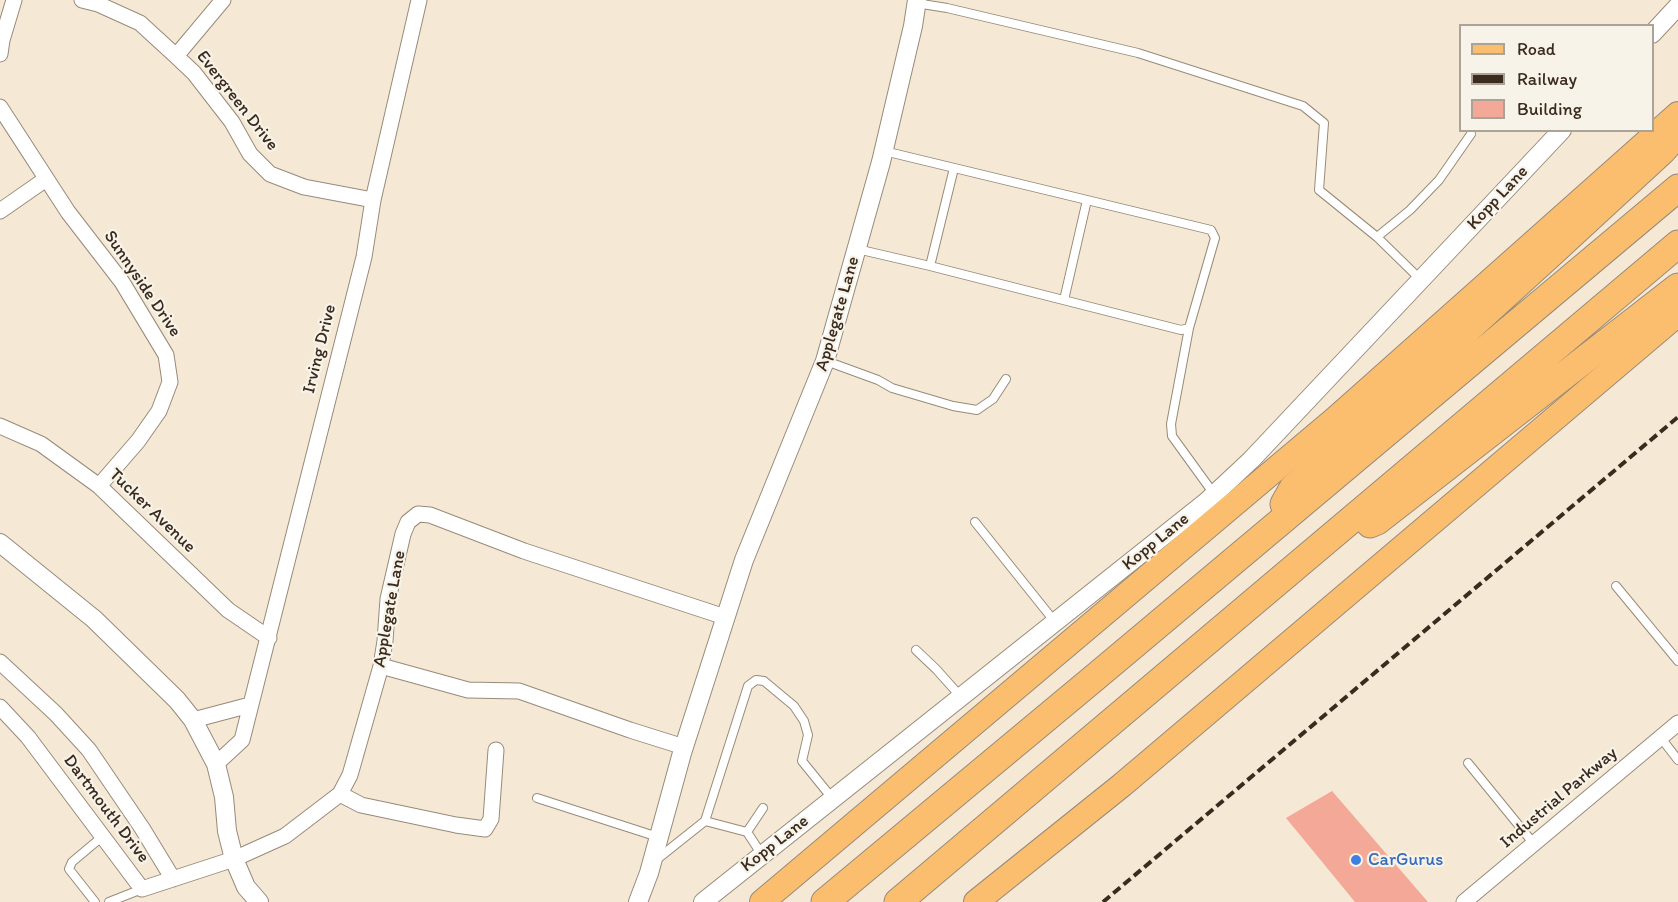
<!DOCTYPE html>
<html>
<head>
<meta charset="utf-8">
<style>
  body { margin:0 }
  #map { position:relative; width:1678px; height:902px; overflow:hidden; background:#f5e9d5; font-family:Itim,sans-serif }
  canvas { display:block }
  .legend { position:absolute; left:1459px; top:24px; width:195px; height:108px; box-sizing:border-box; background:#f7f3e8; border:2px solid #aca397; margin:0; padding:8px 10px; list-style:none; font-size:18px; color:#3b2a1e }
  .legend li { display:flex; align-items:center; gap:12px; height:30px }
  .legend b { width:30px; border:2px solid #aca397 }
</style>
</head>
<body>
<div id="map">
<canvas width="1678" height="902"></canvas>
<ul class="legend">
<li><b style="height:8px;background:#fbbe6e"></b>Road</li>
<li><b style="height:8px;background:#3b2a1e"></b>Railway</li>
<li><b style="height:16px;background:#f4a897"></b>Building</li>
</ul>
</div>
<script>
const ctx = document.querySelector('canvas').getContext('2d');
ctx.lineJoin = 'round';
function paint(path, color) {
  ctx.fillStyle = color;
  ctx.fill(path, 'evenodd');
}
function toPath(rows) {
  const path = new Path2D();
  for (const r of rows) {
    path.moveTo(r[0], r[1]);
    for (let i = 2; i < r.length; i += 2) path.lineTo(r[i], r[i + 1]);
  }
  return path;
}
function strokePath(path, color, width, dash) {
  ctx.strokeStyle = color;
  ctx.lineWidth = width;
  ctx.lineCap = dash ? 'butt' : 'round';
  ctx.setLineDash(dash || []);
  ctx.stroke(path);
}
function drawText(font, color, halo, rows, align = 'center') {
  ctx.font = font + ' Itim,sans-serif';
  ctx.lineWidth = 4.5;
  ctx.setLineDash([]);
  ctx.textBaseline = 'middle';
  ctx.strokeStyle = halo;
  ctx.fillStyle = color;
  for (const [text, x, y, turn = 0] of rows) {
    ctx.save();
    ctx.translate(x, y);
    ctx.rotate((+turn || 0) * Math.PI / 180);
    ctx.textAlign = isNaN(turn) ? turn : align;
    if (halo) ctx.strokeText(text, 0, 0);
    ctx.fillText(text, 0, 0);
    ctx.restore();
  }
}
paint(toPath([
  [1332,791,1428,902,1355,902,1286,818]
]), '#f4a897');
const service = toPath([
  [916,3,947,8,1138,53,1303,106,1324,123,1319,190,1377,237,1421,280],
  [884,151,1087,200,1211,230,1215,238,1189,328,1181,330,930,266,954,168],
  [1377,237,1410,210,1439,180,1471,134],
  [857,249,930,266],
  [1064,300,1087,200],
  [1189,328,1171,424,1172,436,1214,494],
  [826,361,878,380,892,388,953,406,977,410,993,399,1006,379],
  [975,522,1055,622],
  [1616,586,1678,661],
  [916,650,936,669,961,697],
  [1661,738,1678,760],
  [1468,763,1534,844],
  [537,798,658,837],
  [763,808,747,832,705,821,748,686,756,680,764,681,794,706,804,721,808,735,802,761,832,798],
  [747,832,762,855],
  [656,860,705,821],
  [95,902,69,869,72,862,103,836],
  [109,902,142,889]
]);
const minor = toPath([
  [82,0,98,4,140,23,176,56,194,73,232,122,250,154,270,174,304,187,373,200],
  [0,54,2,40,14,0],
  [176,56,223,0],
  [0,107,68,212,122,282,166,355,170,382,159,411,138,441,99,486],
  [0,211,46,179],
  [0,426,41,444,99,486,228,610,269,638],
  [0,662,56,714,89,750,142,828,173,879],
  [381,666,468,690,519,691,630,730,684,747],
  [0,707,28,737,142,889,234,859,285,836,340,794,350,775,381,666,385,641,388,599,403,534,408,522,418,514,430,515,524,551,725,617],
  [193,720,250,705],
  [216,764,242,740,364,257,373,200,419,0],
  [340,794,361,805,456,825,485,829,491,819,496,750],
  [1464,902,1678,723]
]);
const tertiary = toPath([
  [1652,34,1678,6],
  [0,543,94,619,177,700,193,720,216,764,224,797,227,831,234,859,246,887,259,902],
  [638,902,649,873,682,753,744,560,825,361,881,162,913,26,917,0],
  [703,902,1206,502,1251,460,1562,130]
]);
const primary = toPath([
  [762,902,1335,419,1678,114],
  [976,902,1122,785,1678,314]
]);
const motorway = toPath([
  [1284,504,1293,488,1546,258,1663,150,1678,133],
  [1370,524,1377,521,1678,287],
  [825,902,1093,679,1678,188],
  [898,902,1678,244]
]);
strokePath(service, '#988a7a', 10);
strokePath(minor, '#988a7a', 17);
strokePath(tertiary, '#988a7a', 20);
strokePath(primary, '#988a7a', 26);
strokePath(motorway, '#988a7a', 29);
strokePath(service, '#fff', 8);
strokePath(minor, '#fff', 15);
strokePath(tertiary, '#fff', 18);
strokePath(primary, '#fbbe6e', 24);
strokePath(motorway, '#fbbe6e', 27);
strokePath(toPath([
  [1103,902,1678,417]
]), '#3b2a1e', 4, [9, 4.5]);
for (const [x, y, r, color] of [
  [1356,860,6,"#3f7fe0"]
]) {
  const dot = new Path2D();
  dot.arc(x, y, r, 0, 2 * Math.PI);
  ctx.fillStyle = color;
  ctx.fill(dot);
  strokePath(dot, '#f7f3e8', 2);
}
drawText('18px', '#3b2a1e', '#f7f3e8', [
  ["Evergreen Drive",237,101,52],
  ["Kopp Lane",1498,198,-47],
  ["Sunnyside Drive",142,284,56],
  ["Applegate Lane",838,314,-74],
  ["Irving Drive",320,349,-76],
  ["Tucker Avenue",152,511,44],
  ["Kopp Lane",1156,542,-39],
  ["Applegate Lane",390,609,-80],
  ["Industrial Parkway",1559,798,-40],
  ["Dartmouth Drive",106,809,53],
  ["Kopp Lane",775,844,-38]
]);
drawText('18px', '#366cbe', '#f7f3e8', [
  ["CarGurus",1368,860]
], 'left');
</script>
</body>
</html>
